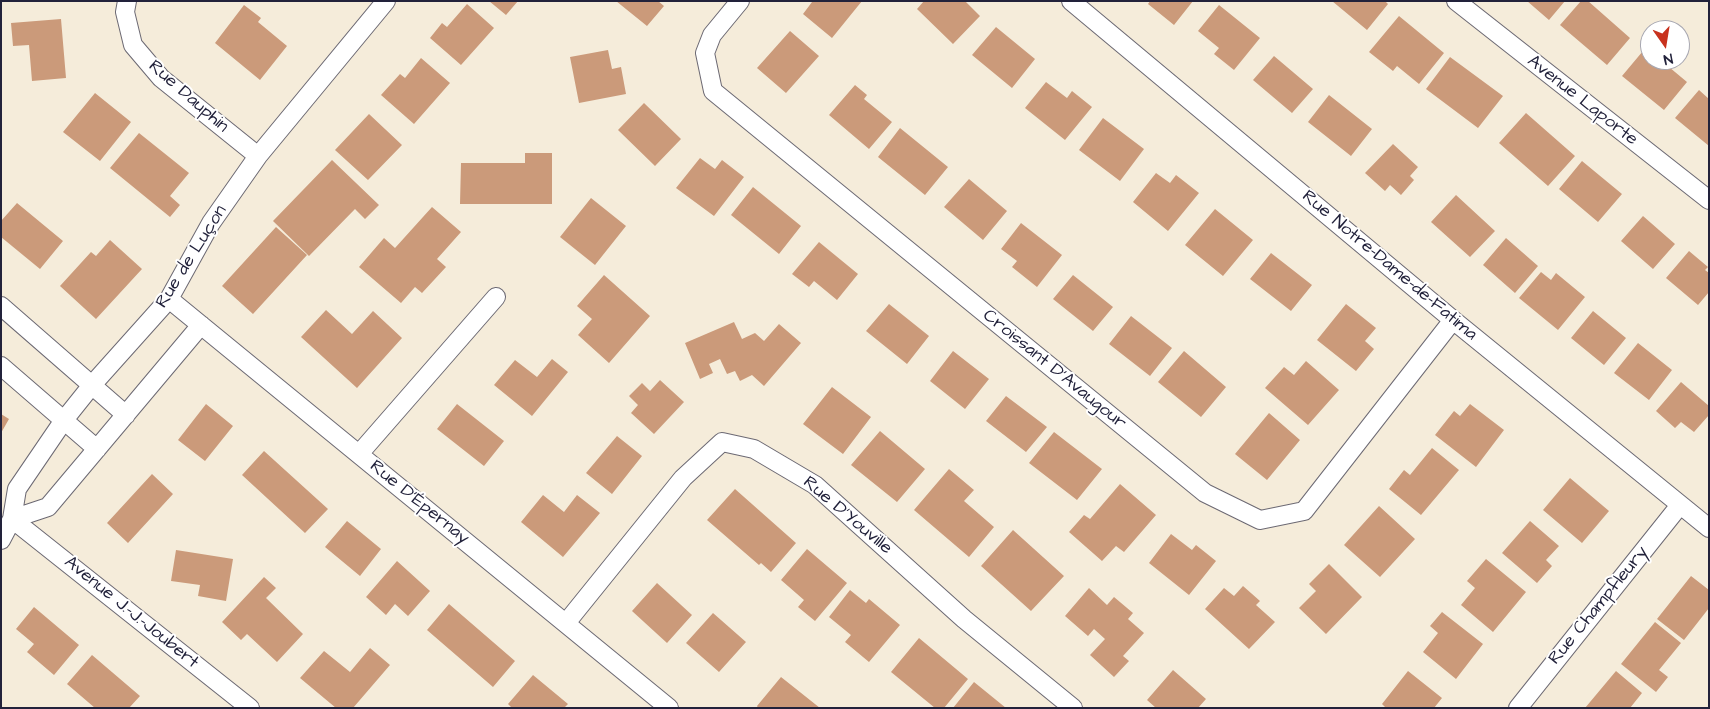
<!DOCTYPE html>
<html>
<head>
<meta charset="utf-8">
<style>
  body { margin:0 }
  #map { position:relative; width:1710px; height:709px; overflow:hidden; background:#f5ecda; font-family:"Architects Daughter",sans-serif }
  canvas { display:block }
  .frame { position:absolute; inset:0; border:2px solid #22223b; pointer-events:none }
  .north { position:absolute; left:1640px; top:20px; width:50px; height:50px; box-sizing:border-box; background:#fff; border:1px solid #a7a7b1; border-radius:50%; rotate:167deg; font-size:14px; font-weight:700; line-height:20px; text-align:center; color:#22223b }
  .north::after { content:''; display:block; margin:auto; width:18px; height:22px; background:#c8321e; clip-path:polygon(50% 0,100% 100%,50% 72%,0 100%) }
</style>
</head>
<body>
<div id="map">
<canvas width="1710" height="709"></canvas>
<div class="frame"></div>
<div class="north">N</div>
</div>
<script>
const ctx = document.querySelector('canvas').getContext('2d');
ctx.lineJoin = 'round';
function paint(path, color) {
  ctx.fillStyle = color;
  ctx.fill(path, 'evenodd');
}
function toPath(rows) {
  const path = new Path2D();
  for (const r of rows) {
    path.moveTo(r[0], r[1]);
    for (let i = 2; i < r.length; i += 2) path.lineTo(r[i], r[i + 1]);
  }
  return path;
}
function strokePath(path, color, width, dash) {
  ctx.strokeStyle = color;
  ctx.lineWidth = width;
  ctx.lineCap = dash ? 'butt' : 'round';
  ctx.setLineDash(dash || []);
  ctx.stroke(path);
}
function drawText(font, color, halo, rows, align = 'center') {
  ctx.font = font + ' "Architects Daughter",sans-serif';
  ctx.lineWidth = 4;
  ctx.setLineDash([]);
  ctx.textBaseline = 'middle';
  ctx.strokeStyle = halo;
  ctx.fillStyle = color;
  for (const [text, x, y, turn = 0] of rows) {
    ctx.save();
    ctx.translate(x, y);
    ctx.rotate((+turn || 0) * Math.PI / 180);
    ctx.textAlign = isNaN(turn) ? turn : align;
    if (halo) ctx.strokeText(text, 0, 0);
    ctx.fillText(text, 0, 0);
    ctx.restore();
  }
}
paint(toPath([
  [489,1,518,1,506,15],
  [616,1,658,1,664,6,647,26],
  [811,1,862,1,832,38,803,14,812,2],
  [924,1,965,1,980,16,953,44,917,9],
  [1150,1,1193,1,1174,25,1148,4],
  [1332,1,1385,1,1388,4,1367,30],
  [1527,1,1565,1,1549,20],
  [1581,1,1588,1,1630,38,1607,65,1560,25],
  [467,4,494,28,461,65,430,38,442,23,447,27],
  [244,5,261,18,258,22,287,46,260,80,215,43],
  [1219,5,1260,38,1234,70,1214,54,1219,48,1198,31],
  [1399,16,1444,53,1419,84,1397,66,1393,71,1369,52],
  [61,19,66,78,32,81,29,45,13,46,11,23],
  [996,27,1035,59,1012,88,972,55],
  [790,31,819,56,786,93,757,68],
  [1648,45,1650,47,1650,60,1666,60,1672,65,1669,67,1687,82,1664,110,1622,76],
  [608,50,612,69,621,67,626,94,579,103,570,57],
  [1274,56,1313,89,1292,113,1253,80],
  [1450,57,1503,96,1478,128,1426,89],
  [421,58,450,83,414,124,381,95,400,74,405,78],
  [1046,82,1067,98,1072,91,1092,107,1065,140,1025,108],
  [855,85,867,95,864,99,892,122,869,149,829,115],
  [1699,90,1709,99,1709,146,1675,118],
  [95,93,131,122,100,161,63,132],
  [1329,95,1372,129,1351,156,1308,122],
  [644,103,681,139,655,166,618,130],
  [1526,113,1575,156,1548,186,1499,143],
  [369,114,402,145,368,180,335,150],
  [1103,118,1144,149,1120,181,1079,150],
  [900,128,948,167,925,195,878,157],
  [139,133,189,173,170,196,180,205,170,217,110,168],
  [1393,144,1418,167,1410,176,1414,180,1401,195,1390,185,1385,191,1365,173],
  [525,153,552,153,552,204,460,204,461,163,525,163],
  [700,158,715,169,722,160,744,177,714,216,676,188],
  [332,160,379,205,365,219,355,209,309,256,273,221],
  [1582,161,1622,194,1598,222,1559,189],
  [1156,173,1170,183,1176,175,1199,193,1168,231,1133,202],
  [969,179,1007,211,983,240,944,207],
  [753,187,801,226,779,254,731,215],
  [1456,195,1495,231,1470,257,1431,222],
  [591,198,626,226,595,265,560,237],
  [17,203,63,241,40,269,1,237,1,221],
  [432,207,461,232,437,259,446,267,422,293,415,287,401,303,359,267,384,238,395,248],
  [1215,209,1253,240,1223,276,1185,245],
  [1643,216,1675,244,1653,269,1621,241],
  [1021,223,1062,255,1037,287,1012,267,1017,261,1001,249],
  [276,227,307,255,253,314,222,286],
  [1506,238,1538,266,1515,293,1483,265],
  [110,240,142,269,96,319,60,286,91,252,96,256],
  [819,242,858,274,837,300,814,281,809,287,792,274],
  [1689,251,1708,267,1705,270,1709,273,1709,292,1698,305,1666,278],
  [1271,253,1312,285,1291,311,1250,279],
  [1541,272,1551,280,1556,273,1585,297,1558,330,1519,298],
  [604,275,650,316,609,363,578,335,592,319,577,306],
  [1073,275,1113,307,1093,331,1053,299],
  [889,304,929,336,907,364,866,331],
  [1346,304,1376,328,1365,341,1374,349,1356,371,1317,340],
  [326,310,352,334,373,311,402,338,357,388,301,337],
  [1593,311,1626,338,1604,365,1571,338],
  [1131,316,1172,348,1150,376,1109,344],
  [734,322,742,339,755,333,764,341,779,324,801,343,764,386,752,375,740,381,735,371,727,374,720,359,709,364,713,373,700,379,685,343],
  [1638,343,1672,370,1649,400,1614,373],
  [953,351,989,379,965,409,930,381],
  [1184,351,1226,387,1201,417,1158,382],
  [552,359,568,372,532,416,494,385,515,360,537,377],
  [1306,361,1339,390,1308,425,1265,388,1284,367,1294,375],
  [660,380,684,402,654,434,631,413,638,405,629,396,642,383,650,391],
  [1681,382,1709,406,1709,415,1694,432,1681,422,1675,428,1656,411],
  [832,387,871,417,843,454,803,424],
  [1006,396,1047,427,1026,452,986,421],
  [206,404,233,426,205,461,178,440],
  [457,404,504,441,484,466,437,429],
  [1470,404,1504,430,1476,467,1435,435,1454,411,1460,416],
  [1269,413,1300,440,1267,480,1235,454],
  [1,414,9,419,1,433],
  [880,431,925,469,897,502,851,465],
  [1054,432,1102,469,1077,500,1029,463],
  [617,436,642,456,612,494,586,473],
  [1432,448,1459,470,1421,515,1389,489,1404,470,1410,475],
  [264,451,328,509,305,533,242,475],
  [949,469,974,490,964,501,994,527,969,557,914,510],
  [152,474,173,494,128,543,107,523],
  [1570,478,1609,511,1582,543,1543,510],
  [1120,484,1156,515,1124,552,1116,546,1102,561,1069,532,1084,515,1090,519],
  [735,489,796,543,771,572,761,563,759,565,707,520],
  [543,495,564,512,577,495,600,513,563,557,521,522],
  [1379,506,1415,539,1380,577,1344,545],
  [347,521,381,549,360,576,325,547],
  [1530,521,1559,546,1546,560,1552,566,1537,583,1502,553],
  [1013,530,1064,576,1031,611,981,566],
  [1171,534,1192,550,1196,545,1216,561,1189,595,1149,563],
  [807,549,847,583,815,621,798,607,804,600,781,580],
  [176,550,233,559,226,601,198,596,200,585,171,581],
  [1486,559,1526,592,1493,632,1461,605,1475,588,1467,581],
  [397,561,430,591,408,616,395,604,386,615,366,597],
  [1329,564,1362,597,1326,634,1299,608,1316,591,1309,584],
  [1691,576,1709,590,1709,608,1684,640,1657,619],
  [264,577,276,588,266,598,303,634,277,662,247,634,241,640,222,622],
  [657,583,692,615,667,643,632,611],
  [1243,586,1260,601,1256,605,1275,622,1249,649,1205,609,1224,588,1234,596],
  [1089,588,1107,605,1114,597,1133,613,1128,619,1144,633,1123,656,1129,661,1114,677,1090,655,1105,639,1094,629,1088,636,1065,616],
  [850,590,866,603,869,599,900,625,869,662,845,642,851,635,829,617],
  [449,604,515,661,493,687,427,630],
  [34,607,79,645,54,675,27,652,34,644,16,629],
  [1442,612,1483,644,1456,679,1423,652,1438,633,1430,626],
  [713,613,746,642,719,672,686,643],
  [1655,622,1681,643,1659,670,1668,677,1656,692,1621,664],
  [919,638,968,679,944,708,935,708,891,672],
  [370,648,390,665,353,708,336,708,300,678,324,651,350,672],
  [92,655,140,696,129,708,95,708,67,684],
  [1173,670,1206,699,1198,708,1156,708,1147,700],
  [1408,671,1442,698,1434,708,1386,708,1382,704],
  [1616,671,1642,693,1630,708,1585,708],
  [533,675,568,704,564,708,512,708,508,704],
  [781,677,820,708,758,708,757,706],
  [974,682,1006,708,953,708]
]), '#cb9a7a');
const minor = toPath([
  [127,1,125,12,133,45,161,78,258,156],
  [740,1,712,35,705,53,713,91,1205,493,1260,520,1304,511,1453,320],
  [1071,1,1453,320,1709,528],
  [1456,1,1709,200],
  [169,299,669,708],
  [1,306,126,415],
  [1,366,97,449],
  [359,454,496,297],
  [12,519,250,708],
  [12,519,48,507,201,325],
  [1,540,12,519,17,489,64,420,92,385,169,299,211,223,258,156,386,1],
  [566,623,683,478,722,442,754,449,815,485,964,619,1073,708],
  [1518,708,1680,505]
]);
strokePath(minor, '#6c6973', 20);
strokePath(minor, '#fff', 18);
drawText('18px', '#22223b', '#fff', [
  ["Rue Dauphin",188,97,41],
  ["Avenue Laporte",1582,101,38],
  ["Rue de Luçon",192,257,-58],
  ["Rue Notre-Dame-de-Fatima",1389,266,40],
  ["Croissant D'Avaugour",1054,370,39],
  ["Rue D'Épernay",419,503,39],
  ["Rue D'Youville",847,516,40],
  ["Rue Champfleury",1599,606,-51],
  ["Avenue J.-J.-Joubert",131,613,39]
]);
</script>
</body>
</html>
